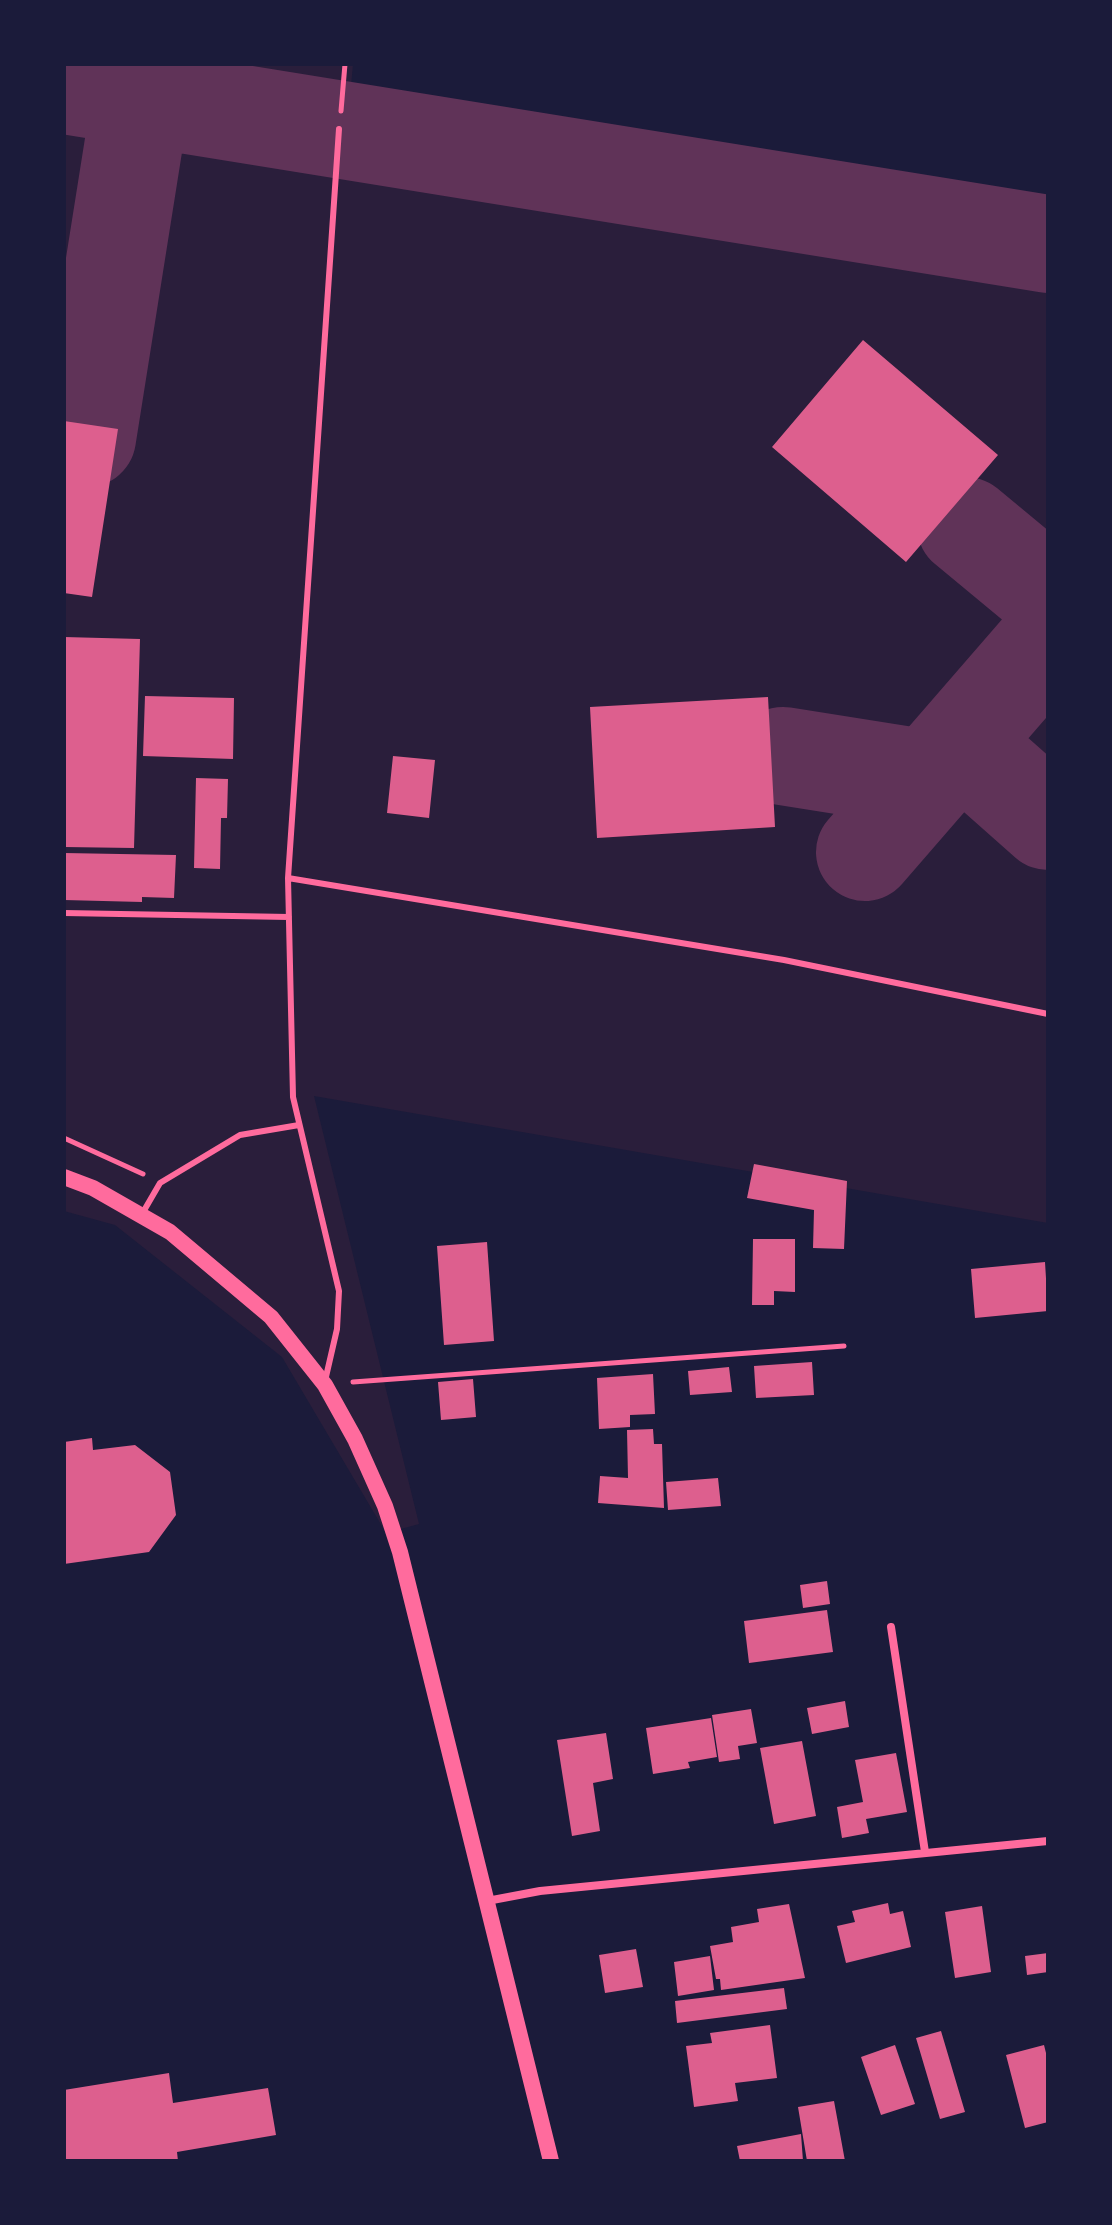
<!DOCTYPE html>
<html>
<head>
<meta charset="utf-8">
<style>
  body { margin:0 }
  #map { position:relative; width:1112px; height:2225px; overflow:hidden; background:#1b1b3a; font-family:Mulish,sans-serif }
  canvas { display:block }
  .frame { position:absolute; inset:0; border:66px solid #1b1b3a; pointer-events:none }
</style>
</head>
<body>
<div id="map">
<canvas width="1112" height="2225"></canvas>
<div class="frame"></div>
</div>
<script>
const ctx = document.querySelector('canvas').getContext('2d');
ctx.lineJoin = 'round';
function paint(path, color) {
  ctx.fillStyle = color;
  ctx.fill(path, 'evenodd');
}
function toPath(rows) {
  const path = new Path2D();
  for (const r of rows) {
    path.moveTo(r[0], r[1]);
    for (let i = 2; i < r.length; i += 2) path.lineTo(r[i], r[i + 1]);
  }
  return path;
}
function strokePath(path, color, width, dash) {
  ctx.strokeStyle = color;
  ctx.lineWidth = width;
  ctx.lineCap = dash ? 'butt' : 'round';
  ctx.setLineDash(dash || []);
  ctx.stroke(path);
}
paint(toPath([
  [64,64,353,64,349,108,1048,222,1048,1223,314,1096,419,1524,386,1533,282,1357,115,1225,64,1211]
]), '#2a1e3b');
strokePath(toPath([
  [64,85,1048,244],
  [87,438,141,98],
  [966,526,1048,594],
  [960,743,1048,821],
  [783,756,928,779],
  [865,852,1048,641]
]), '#603358', 98);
paint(toPath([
  [863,340,998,455,906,562,772,447],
  [64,421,118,429,92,597,64,593],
  [64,637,140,639,134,848,64,847],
  [145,696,234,698,233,759,143,756],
  [768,697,775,827,597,838,590,707],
  [393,756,435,760,429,818,387,813],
  [196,778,228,779,227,818,221,818,220,869,194,868],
  [64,853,176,855,174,898,142,897,142,902,64,900],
  [754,1164,847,1181,844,1249,813,1248,814,1210,747,1198],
  [753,1239,795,1239,795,1292,774,1291,774,1305,752,1305],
  [487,1242,494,1341,444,1345,437,1246],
  [1045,1262,1048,1311,975,1318,971,1269],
  [812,1362,814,1395,756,1398,754,1366],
  [729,1367,732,1392,690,1395,688,1371],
  [653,1374,655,1414,630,1415,630,1427,599,1429,597,1378],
  [473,1379,476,1417,441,1420,438,1382],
  [653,1429,654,1444,662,1444,664,1508,598,1503,600,1476,628,1478,627,1430],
  [92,1438,93,1450,135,1445,170,1472,176,1515,149,1552,64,1564,64,1442],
  [718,1478,721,1506,668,1510,666,1482],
  [827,1581,830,1604,803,1608,800,1585],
  [827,1610,833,1652,749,1663,744,1621],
  [845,1701,849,1727,812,1734,807,1708],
  [751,1709,757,1743,738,1746,740,1759,719,1762,712,1715],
  [711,1718,717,1757,688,1762,690,1768,653,1774,646,1728],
  [606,1733,613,1779,593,1783,600,1831,572,1836,557,1740],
  [802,1741,816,1816,774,1824,760,1748],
  [896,1753,907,1812,866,1819,869,1833,842,1838,837,1807,863,1802,855,1760],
  [888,1903,890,1914,903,1911,911,1947,846,1963,837,1926,855,1922,852,1911],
  [789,1904,805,1978,721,1990,720,1979,716,1979,710,1946,733,1942,731,1927,759,1922,757,1909],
  [982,1906,991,1972,955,1978,945,1912],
  [636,1949,643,1987,605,1993,599,1955],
  [1048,1953,1048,1972,1027,1975,1025,1956],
  [710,1956,714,1990,678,1996,674,1962],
  [784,1988,787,2009,677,2023,675,2001],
  [770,2025,777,2078,735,2083,738,2101,694,2107,686,2046,712,2043,710,2033],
  [941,2031,965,2112,940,2119,916,2038],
  [895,2045,915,2104,881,2115,861,2057],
  [1044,2045,1048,2061,1048,2122,1025,2128,1006,2055],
  [169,2073,173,2103,268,2088,276,2135,177,2152,178,2161,64,2161,64,2090],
  [834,2101,845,2161,807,2161,798,2107],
  [801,2134,803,2161,740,2161,737,2146]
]), '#dd5f8e');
strokePath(toPath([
  [341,111,345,64],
  [64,1138,143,1174],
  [353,1382,844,1346]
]), '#ff6b9d', 5);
strokePath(toPath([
  [288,878,784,960,1048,1014],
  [64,913,289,917],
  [142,1214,160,1183,240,1135,299,1125],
  [325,1381,337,1329,339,1291,293,1097,288,878,339,129]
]), '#ff6b9d', 6);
strokePath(toPath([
  [891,1627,925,1852],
  [487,1901,540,1891,1048,1841]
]), '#ff6b9d', 8);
strokePath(toPath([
  [64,1177,93,1188,170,1232,271,1317,325,1385,355,1439,385,1506,400,1552,551,2161]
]), '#ff6b9d', 16);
</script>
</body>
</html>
